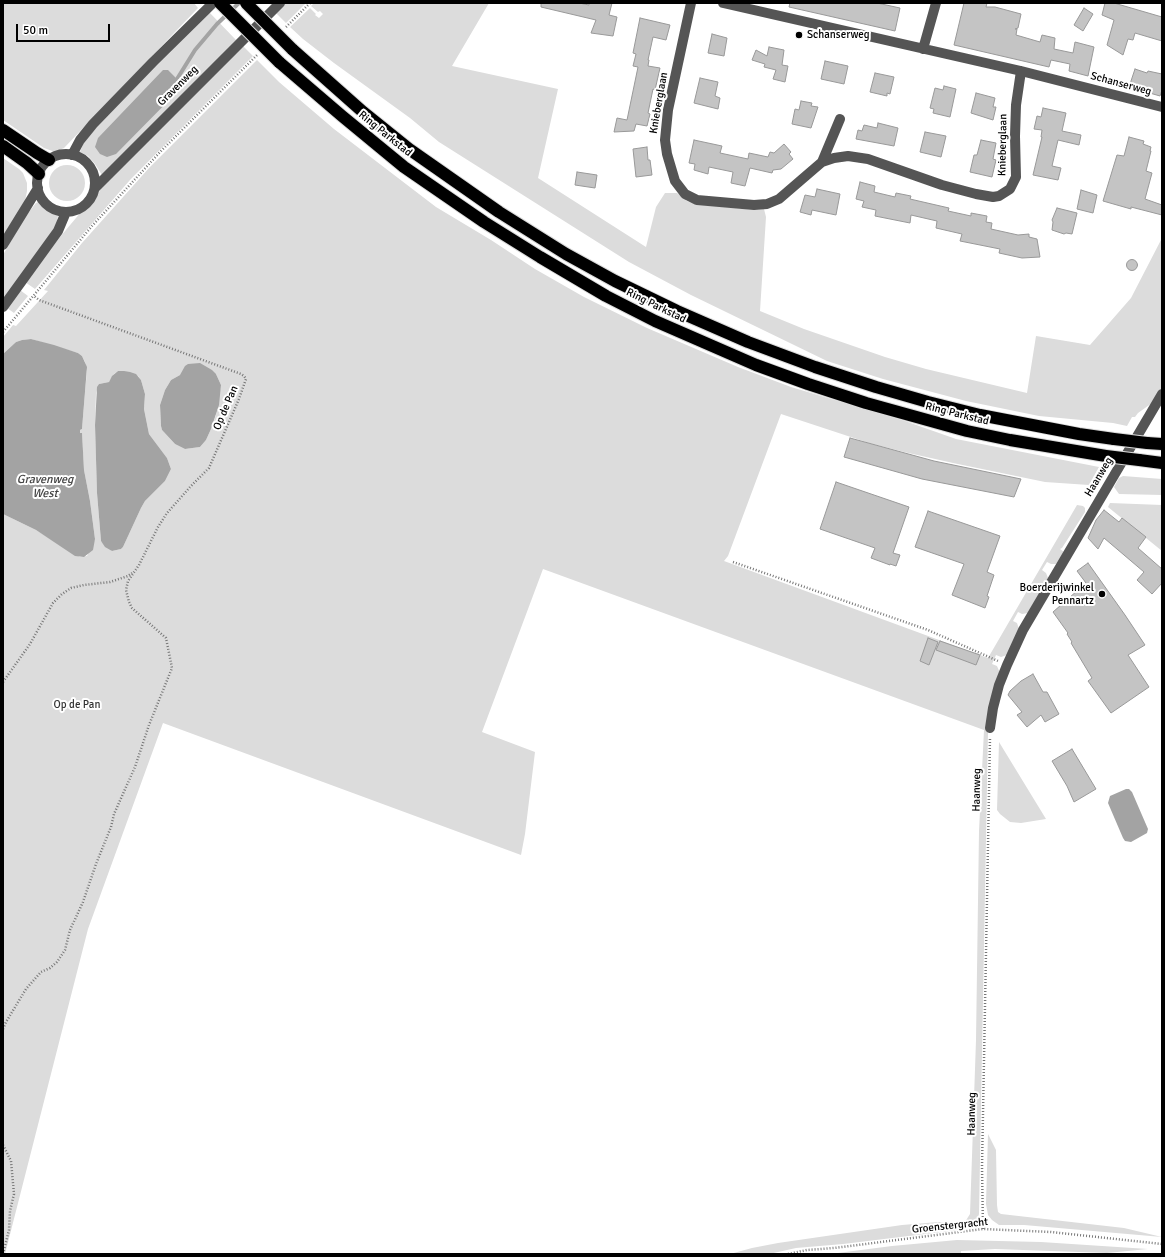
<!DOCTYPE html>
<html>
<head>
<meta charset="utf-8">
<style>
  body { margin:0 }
  #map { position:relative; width:1165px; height:1257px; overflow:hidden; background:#fff; font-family:Signika,sans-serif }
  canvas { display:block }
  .frame { position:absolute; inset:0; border:4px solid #000; pointer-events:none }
  .scale { position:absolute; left:16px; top:24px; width:94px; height:18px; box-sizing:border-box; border:2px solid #000; border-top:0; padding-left:5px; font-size:12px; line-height:14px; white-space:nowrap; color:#000; -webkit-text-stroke:3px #fff; paint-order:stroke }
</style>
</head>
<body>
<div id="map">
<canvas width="1165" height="1257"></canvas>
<div class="frame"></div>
<div class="scale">50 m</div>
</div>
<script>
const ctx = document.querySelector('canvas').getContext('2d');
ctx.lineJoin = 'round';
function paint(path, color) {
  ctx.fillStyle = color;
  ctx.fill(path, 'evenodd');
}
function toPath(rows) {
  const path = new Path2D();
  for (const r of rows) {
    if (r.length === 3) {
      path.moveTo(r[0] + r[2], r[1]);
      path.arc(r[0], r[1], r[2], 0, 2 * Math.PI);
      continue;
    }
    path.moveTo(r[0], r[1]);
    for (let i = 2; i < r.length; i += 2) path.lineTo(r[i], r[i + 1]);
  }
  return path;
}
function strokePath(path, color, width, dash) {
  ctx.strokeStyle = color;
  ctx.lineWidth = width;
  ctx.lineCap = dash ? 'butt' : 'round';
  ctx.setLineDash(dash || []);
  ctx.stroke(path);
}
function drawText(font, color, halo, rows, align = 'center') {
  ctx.font = font + ' Signika,sans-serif';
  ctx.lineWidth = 4;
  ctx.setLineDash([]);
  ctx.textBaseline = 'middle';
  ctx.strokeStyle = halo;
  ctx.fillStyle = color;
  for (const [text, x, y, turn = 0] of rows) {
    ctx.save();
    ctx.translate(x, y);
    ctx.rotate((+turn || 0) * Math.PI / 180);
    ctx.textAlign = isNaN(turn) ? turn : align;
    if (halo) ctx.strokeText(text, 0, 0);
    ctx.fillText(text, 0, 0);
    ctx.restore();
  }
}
paint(toPath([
  [3,3,194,3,198,8,64,148,55,152,44,148,3,120],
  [285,3,306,3,286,23,275,12],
  [314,3,489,3,452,66,558,89,538,178,646,247,656,207,665,193,677,193,687,201,696,204,755,210,764,209,766,217,760,311,804,329,885,357,926,369,1027,393,1036,336,1090,345,1131,298,1162,238,1162,388,1152,403,1138,413,1135,417,1132,417,1127,426,1113,423,1039,416,966,401,883,379,827,361,691,295,629,262,439,142,410,118,334,63,303,39,290,27,310,8,316,14,315,15,319,18,323,14,320,11,318,12,311,6],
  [209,12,236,40,102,175,95,164,88,156,80,152,84,142,109,113],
  [242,45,253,56,130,180,35,289,25,282,60,237,81,212,94,201,100,190],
  [257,60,279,82,334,129,436,207,491,240,535,269,584,297,647,328,738,367,791,387,905,421,956,439,1099,467,1089,485,1045,482,953,463,904,452,869,443,781,414,728,556,724,561,988,658,1077,505,1083,506,1085,508,1085,512,1062,548,1060,549,1064,552,1056,564,1051,564,1047,562,1042,570,1046,573,1048,578,1028,613,1022,614,1018,612,1013,621,1017,623,1019,629,1007,655,1001,657,996,655,992,664,997,666,1000,673,988,732,979,1214,977,1220,970,1226,958,1230,843,1244,796,1248,769,1254,730,1254,752,1248,778,1243,902,1225,938,1222,965,1222,970,1214,976,1040,979,831,984,730,543,569,482,732,535,752,525,834,521,855,163,723,88,929,5,1254,3,1254,3,514,36,530,80,557,87,556,95,539,90,501,84,470,82,434,80,433,80,430,82,429,85,392,87,371,85,362,82,356,78,353,31,339,22,340,16,342,3,354,3,337,13,325,16,326,48,291,44,290,82,243,149,168],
  [118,371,138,376,141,380,145,394,144,409,149,434,167,458,171,469,165,481,145,501,141,508,123,547,121,549,112,551,101,541,97,493,95,425,96,393,99,384,109,382,114,374],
  [216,374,221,385,216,415,211,429,206,440,200,447,185,449,175,444,162,430,161,426,160,405,165,390,171,380,180,375],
  [3,158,19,169,23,173,27,183,27,191,25,201,3,238],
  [67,183,18],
  [38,202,47,210,58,216,56,226,3,300,3,255,25,217,36,203],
  [20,290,28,296,14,313,7,308],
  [1123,476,1162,479,1162,495,1119,494,1114,487,1119,478],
  [1110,503,1162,505,1162,551,1108,507],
  [999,742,1046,819,1021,823,1010,822,1000,814,997,810],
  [988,1134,996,1150,997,1205,998,1212,1001,1214,1124,1228,1162,1237,1024,1225,999,1225,992,1220,988,1215,986,1204],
  [957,1240,1041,1242,1148,1249,1107,1253,995,1249,961,1251,961,1254,830,1254,892,1246]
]), '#dcdcdc');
paint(toPath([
  [163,70,168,70,177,79,180,80,179,83,181,88,116,154,107,157,100,154,95,147,98,138],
  [31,339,54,345,78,353,82,356,87,367,82,429,80,430,80,433,82,433,84,470,90,501,95,539,93,550,84,557,75,556,36,530,3,514,3,354,16,342,22,340],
  [200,363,212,370,216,374,221,385,219,405,211,429,206,440,200,447,185,449,175,444,162,430,161,426,160,405,165,390,171,380,180,375,185,366,188,364],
  [118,371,124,371,130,372,136,374,141,380,145,394,144,409,149,434,167,458,171,469,165,481,145,501,141,508,123,547,121,549,112,551,105,547,101,541,97,493,95,425,97,387,99,384,109,382,112,376],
  [1126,789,1129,789,1132,792,1148,829,1147,833,1131,842,1125,841,1123,838,1108,803,1110,796]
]), '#a3a3a3');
strokePath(toPath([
  [177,79,195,50,217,24,239,3]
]), '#a3a3a3', 4);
const building = toPath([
  [541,3,579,3,589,5,589,3,612,3,609,15,617,17,613,36,591,33,596,20,541,7,541,3],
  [790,3,877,3,900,8,895,31,789,7,790,3],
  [964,3,987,3,986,7,995,7,1021,14,1018,28,1015,29,1017,29,1016,35,1040,42,1042,35,1055,38,1054,49,1073,53,1075,42,1094,47,1088,76,1069,71,1070,64,1051,60,1049,67,954,45,964,3],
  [1105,3,1114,3,1162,17,1162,41,1135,33,1133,40,1128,39,1123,55,1107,45,1114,20,1102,15,1105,3],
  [1084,8,1093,14,1083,31,1074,25,1084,8],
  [640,18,670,25,666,40,653,37,648,60,649,60,648,66,660,68,655,90,653,89,648,113,650,114,647,126,636,124,634,131,614,132,617,118,627,120,638,67,633,66,636,54,633,53,640,18],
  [712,34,727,38,724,56,708,53,712,34],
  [769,47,784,50,782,65,788,66,785,82,773,79,776,70,764,67,765,64,752,60,756,50,767,56,769,47],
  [825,61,848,66,844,84,821,79,825,61],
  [1135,69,1147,73,1148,71,1162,74,1162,90,1160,96,1129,87,1135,69],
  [875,73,894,77,890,94,887,93,887,96,870,92,875,73],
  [700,78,718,82,715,96,720,98,718,109,694,103,700,78],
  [944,86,956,89,950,117,933,113,934,109,930,108,935,88,943,90,944,86],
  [976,93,995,98,993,107,996,107,993,120,971,113,976,93],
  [801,101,812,103,811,106,818,107,811,128,792,124,795,109,799,110,801,101],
  [1043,108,1066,113,1062,131,1081,135,1079,145,1058,140,1052,166,1061,168,1058,180,1033,175,1042,137,1041,137,1042,130,1034,129,1037,116,1041,117,1043,108],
  [878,123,898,128,894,146,856,139,858,130,862,131,864,125,877,128,878,123],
  [925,132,946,136,941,157,920,152,925,132],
  [1129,137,1144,141,1143,144,1151,147,1150,151,1151,151,1146,171,1152,173,1145,199,1162,205,1162,215,1131,207,1131,209,1103,201,1117,155,1124,156,1129,137],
  [694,140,722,146,720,153,748,159,749,153,768,157,770,152,774,153,784,144,791,152,789,154,793,159,781,169,773,170,772,173,750,168,745,186,731,183,733,172,709,167,708,174,694,170,695,164,689,163,694,140],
  [981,140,996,143,993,159,996,160,992,177,970,172,974,155,977,155,981,140],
  [647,147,648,160,650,160,652,175,636,177,633,149,647,147],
  [577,172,597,175,595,188,575,185,577,172],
  [860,182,875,186,874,192,895,197,896,193,911,196,910,199,949,208,948,211,971,216,971,213,987,216,986,222,992,223,991,229,1018,235,1029,234,1029,237,1037,239,1040,257,1022,258,999,253,1000,249,960,241,962,234,936,228,937,221,911,215,910,223,875,216,876,210,862,207,864,201,856,199,860,182],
  [817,189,840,194,836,215,812,210,811,215,800,212,805,195,815,197,817,189],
  [1081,190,1097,195,1093,213,1077,209,1081,190],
  [1057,208,1077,213,1072,234,1066,233,1064,234,1052,230,1053,222,1052,220,1057,208],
  [1132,265,5.5],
  [850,438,934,461,1021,479,1014,497,922,479,844,457,850,438],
  [836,482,909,507,893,553,900,555,896,566,890,564,890,565,871,558,875,548,820,529,836,482],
  [1104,510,1119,522,1122,518,1146,537,1138,548,1162,569,1162,583,1152,594,1137,580,1144,572,1104,538,1098,549,1088,538,1096,520,1104,510],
  [928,511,1000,536,987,572,994,575,987,596,989,597,985,608,952,595,964,564,915,547,928,511],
  [1088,563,1125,615,1145,645,1128,655,1149,687,1111,713,1088,681,1092,678,1071,643,1072,642,1067,634,1068,633,1053,612,1086,583,1077,571,1088,563],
  [928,638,938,642,929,665,920,661,928,638],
  [940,641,980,655,976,665,936,650,940,641],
  [1033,674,1043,692,1047,692,1059,714,1045,722,1041,715,1027,727,1017,715,1022,712,1008,695,1010,691,1021,681,1033,674],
  [1072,749,1096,789,1074,802,1067,786,1052,761,1072,749]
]);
paint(building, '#c4c4c4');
strokePath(building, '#999', 1);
const highway = toPath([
  [292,49,363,112,409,149,499,212,566,254,615,281,677,311,748,342,815,367,876,387,928,402,980,415,1079,434,1114,439],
  [279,62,342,116,404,167,484,222,540,257,606,296,655,321,756,365,808,384,866,403,967,431,1010,440,1106,456],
  [3,130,37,153,49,160],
  [3,146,27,163,39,174],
  [1147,443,1162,444],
  [1139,460,1162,463]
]);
strokePath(highway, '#dbdbdb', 14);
strokePath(toPath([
  [286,27,310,3],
  [3,332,92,226,161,151,257,55],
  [733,562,928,630,998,661],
  [3,682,30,644,53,603,62,594,71,588,84,585,110,582,128,576,132,573],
  [3,1029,6,1022,26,989,41,972,50,968,57,962,65,950,70,930,83,902,96,864,111,827,114,814,135,767,149,725,172,668,166,638,132,608,129,602,126,590,128,581,139,565,158,527,167,513,191,486,209,468,239,399,246,379,244,376,241,374,39,300,34,296],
  [3,1145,11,1161,14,1194,10,1211,9,1230,3,1254],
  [983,1229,982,1167,990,738],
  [788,1254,807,1250,834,1248,983,1229,1051,1232,1162,1244]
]), '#777', 2.5, [1, 2]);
strokePath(toPath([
  [691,3,668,110,665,140,667,154,675,181,685,194,697,200,754,205,767,204,779,199,822,162,834,158,848,156,868,159,942,185,976,194,993,197,999,196,1010,189,1016,177,1015,136,1016,105,1021,71],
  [723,3,1021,71,1162,107],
  [923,49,936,3],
  [66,183,29],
  [72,155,80,140,93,124,153,62,213,3],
  [822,162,840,119],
  [95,188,280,3],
  [3,245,38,188],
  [3,307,58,231,66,212],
  [990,728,993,708,999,685,1007,665,1023,630,1162,394]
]), '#555', 10);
strokePath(highway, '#000', 12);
const highwayBridge = toPath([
  [220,3,279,62],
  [246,3,292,49],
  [1114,439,1147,443],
  [1106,456,1139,460]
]);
strokePath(highwayBridge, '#dbdbdb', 14, []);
strokePath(highwayBridge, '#000', 12);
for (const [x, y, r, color] of [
  [799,35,4,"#000"],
  [1102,594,4,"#000"]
]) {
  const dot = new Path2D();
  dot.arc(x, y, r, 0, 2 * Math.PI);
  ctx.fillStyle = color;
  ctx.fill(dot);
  strokePath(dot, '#fff', 1.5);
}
drawText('11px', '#000', '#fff', [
  ["Schanserweg",807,35],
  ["Boerderijwinkel",1094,588,"right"],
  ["Pennartz",1094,601,"right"]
], 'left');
drawText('11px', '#000', '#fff', [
  ["Schanserweg",1121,84,15],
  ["Gravenweg",178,86,-45],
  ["Knieberglaan",659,103,-80],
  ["Ring Parkstad",385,134,39],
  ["Knieberglaan",1003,145,-89],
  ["Ring Parkstad",656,306,26],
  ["Op de Pan",226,408,-67],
  ["Ring Parkstad",957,414,14],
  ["Haanweg",1099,477,-59],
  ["Haanweg",977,790,-89],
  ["Haanweg",972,1114,-89],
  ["Groenstergracht",950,1226,-6]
]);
drawText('11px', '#333', '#fff', [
  ["Op de Pan",77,705]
]);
drawText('italic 12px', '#444', '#fff', [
  ["Gravenweg",45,480],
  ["West",45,494]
]);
</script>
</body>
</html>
